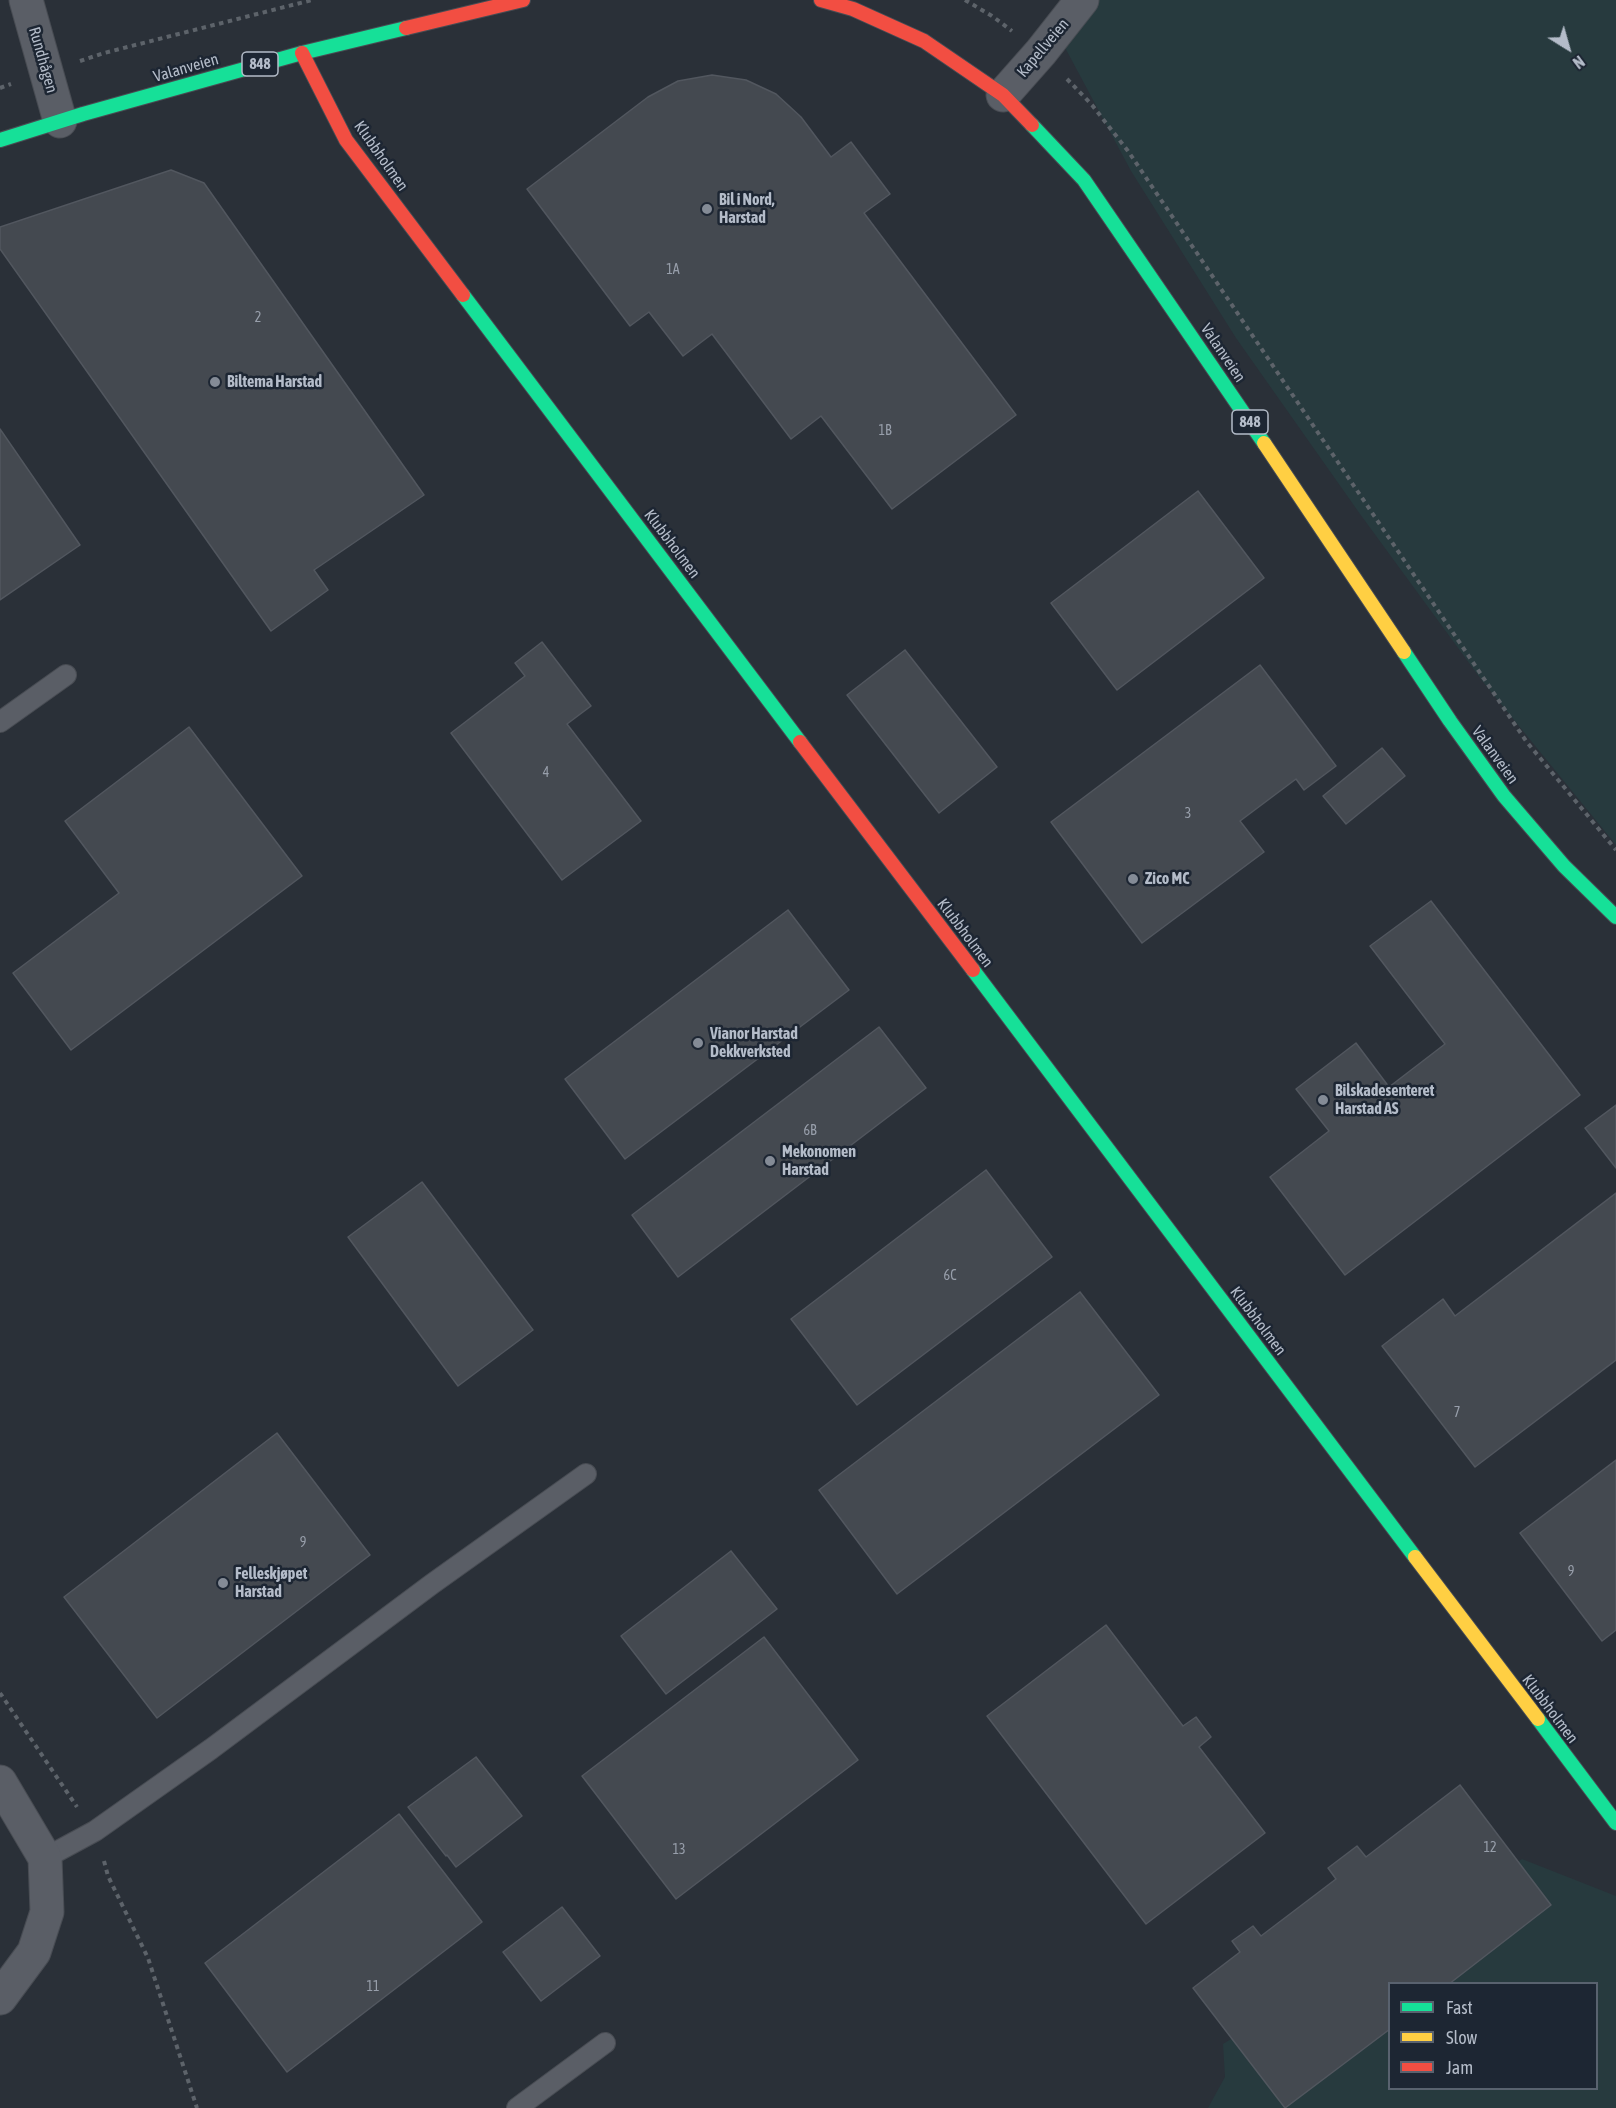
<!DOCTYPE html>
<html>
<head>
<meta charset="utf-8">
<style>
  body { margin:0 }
  #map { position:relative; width:1616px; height:2108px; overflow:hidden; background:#2a3038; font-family:"Asap Condensed",sans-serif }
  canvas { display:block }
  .legend { position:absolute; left:1388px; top:1982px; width:210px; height:108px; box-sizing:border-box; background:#1d2633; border:2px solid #59626f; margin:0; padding:8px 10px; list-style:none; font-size:18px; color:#b4bcc9 }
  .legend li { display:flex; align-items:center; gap:12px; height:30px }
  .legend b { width:30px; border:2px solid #59626f }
  .north { position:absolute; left:1538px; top:18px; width:60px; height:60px; -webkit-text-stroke:4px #1d2633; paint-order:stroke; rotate:143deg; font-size:16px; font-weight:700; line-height:24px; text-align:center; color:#b4bcc9 }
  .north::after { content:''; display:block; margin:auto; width:21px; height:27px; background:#b4bcc9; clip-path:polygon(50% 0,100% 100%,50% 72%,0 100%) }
</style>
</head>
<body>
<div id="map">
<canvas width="1616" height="2108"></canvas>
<ul class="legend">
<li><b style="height:8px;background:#16e098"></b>Fast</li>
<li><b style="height:8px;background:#ffcf43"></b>Slow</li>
<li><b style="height:8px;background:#f24e42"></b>Jam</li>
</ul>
<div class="north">N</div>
</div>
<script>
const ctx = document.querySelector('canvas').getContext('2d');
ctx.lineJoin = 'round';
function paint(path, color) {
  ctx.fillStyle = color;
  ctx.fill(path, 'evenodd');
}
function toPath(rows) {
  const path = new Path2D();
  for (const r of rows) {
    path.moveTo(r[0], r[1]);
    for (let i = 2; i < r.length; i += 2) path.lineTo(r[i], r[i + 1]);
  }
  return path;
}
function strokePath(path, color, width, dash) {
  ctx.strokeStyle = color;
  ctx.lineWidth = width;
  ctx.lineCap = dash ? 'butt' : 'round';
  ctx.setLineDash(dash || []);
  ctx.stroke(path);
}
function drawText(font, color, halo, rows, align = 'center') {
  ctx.font = font + ' "Asap Condensed",sans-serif';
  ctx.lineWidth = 5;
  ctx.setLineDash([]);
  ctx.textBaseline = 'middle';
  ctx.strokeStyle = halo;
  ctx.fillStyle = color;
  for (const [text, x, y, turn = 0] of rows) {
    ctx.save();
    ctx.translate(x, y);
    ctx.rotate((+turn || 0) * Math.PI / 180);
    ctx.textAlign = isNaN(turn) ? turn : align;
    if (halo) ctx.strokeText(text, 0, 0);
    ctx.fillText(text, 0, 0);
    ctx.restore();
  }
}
paint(toPath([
  [1084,0,1616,0,1616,845,1483,682,1360,514,1236,338,1131,171,1054,27],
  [1522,1859,1616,1896,1616,2108,1208,2108,1225,2077,1223,2044],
  [1390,1984,1596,1984,1596,2088,1390,2088]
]), '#273a3e');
const building = toPath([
  [712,75,746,80,776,94,801,117,831,157,851,142,890,194,864,213,1016,415,892,509,821,416,791,439,712,334,683,356,649,312,630,326,527,189,648,97,678,81,712,75],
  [171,170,204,183,424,495,314,570,328,590,271,631,0,249,0,227,171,170],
  [0,429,80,545,0,600,0,429],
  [1198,491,1264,578,1117,690,1051,603,1198,491],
  [542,642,591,706,567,724,641,821,562,880,451,733,525,676,515,663,542,642],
  [905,650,997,767,939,813,847,695,905,650],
  [1260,665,1336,766,1304,790,1296,779,1240,821,1264,852,1142,943,1051,822,1260,665],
  [189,727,302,876,71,1050,13,973,119,893,65,821,189,727],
  [1382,748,1405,776,1346,824,1323,796,1382,748],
  [1431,901,1580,1095,1345,1275,1270,1177,1329,1131,1296,1089,1356,1043,1389,1087,1445,1044,1370,946,1431,901],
  [788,910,849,990,625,1159,565,1079,788,910],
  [879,1027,926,1088,678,1277,632,1215,879,1027],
  [1616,1105,1616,1168,1585,1128,1616,1105],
  [986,1170,1052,1257,857,1405,791,1319,986,1170],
  [422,1182,533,1330,458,1386,348,1237,422,1182],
  [1616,1193,1616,1360,1475,1467,1382,1346,1443,1299,1455,1316,1616,1193],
  [1080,1292,1159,1395,897,1594,819,1490,1080,1292],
  [277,1433,370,1555,157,1718,64,1597,277,1433],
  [1616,1460,1616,1630,1602,1641,1520,1533,1616,1460],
  [731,1551,777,1609,666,1694,621,1636,731,1551],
  [1106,1625,1183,1726,1196,1717,1211,1737,1199,1747,1265,1833,1146,1924,987,1716,1106,1625],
  [764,1637,858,1760,676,1899,582,1776,764,1637],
  [476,1757,522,1816,456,1867,447,1855,446,1856,408,1807,476,1757],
  [1460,1785,1551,1905,1449,1984,1390,1984,1390,2029,1285,2108,1193,1988,1240,1952,1232,1941,1253,1926,1261,1936,1336,1879,1328,1868,1357,1846,1366,1857,1460,1785],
  [399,1814,482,1922,287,2072,205,1963,399,1814],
  [562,1907,600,1956,541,2001,503,1952,562,1907]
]);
paint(building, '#444950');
strokePath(building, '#52575f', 1.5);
const lane = toPath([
  [0,722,66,675],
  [45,1858,95,1831,211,1749,432,1584,586,1474],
  [517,2108,605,2043]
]);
const street = toPath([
  [26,0,60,121],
  [1003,95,1041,52,1082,0],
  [0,1782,45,1858,47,1912,34,1952,0,1998]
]);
const fast = toPath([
  [1032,125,1084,180,1264,443],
  [0,140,83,114,302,53,406,28],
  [463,295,800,742],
  [1404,652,1450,721,1504,796,1564,866,1616,917],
  [973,970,1415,1557],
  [1538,1719,1616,1823]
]);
const slow = toPath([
  [1264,443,1404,652],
  [1415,1557,1538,1719]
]);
const jam = toPath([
  [821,0,853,9,924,41,1003,95,1032,125],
  [406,28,523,0],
  [302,53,346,140,463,295],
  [800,742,973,970]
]);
strokePath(lane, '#484c53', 22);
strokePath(street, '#484c53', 35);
strokePath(fast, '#484c53', 16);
strokePath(slow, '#484c53', 16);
strokePath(jam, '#484c53', 16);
strokePath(toPath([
  [965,0,992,16,1012,31],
  [80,61,104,53,312,0],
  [1067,79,1092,105,1128,151,1526,741,1616,850],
  [0,88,11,84],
  [0,1693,77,1807],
  [104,1861,108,1876,148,1958,197,2108]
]), '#5d636a', 4, [4.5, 4.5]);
strokePath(lane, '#5a5e66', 20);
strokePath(street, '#5a5e66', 33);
strokePath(fast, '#16e098', 14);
strokePath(slow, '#ffcf43', 14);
strokePath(jam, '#f24e42', 14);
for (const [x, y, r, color] of [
  [707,209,6,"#848b96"],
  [215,382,6,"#848b96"],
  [1133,879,6,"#848b96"],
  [698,1043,6,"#848b96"],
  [1323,1100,6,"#848b96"],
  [770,1161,6,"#848b96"],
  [223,1583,6,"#848b96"]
]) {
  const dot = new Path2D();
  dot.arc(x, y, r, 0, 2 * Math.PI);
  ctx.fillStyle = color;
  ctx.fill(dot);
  strokePath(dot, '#1d2633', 2);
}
drawText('14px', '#989fab', null, [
  ["1A",673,270],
  ["2",258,318],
  ["1B",885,431],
  ["4",546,773],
  ["3",1188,814],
  ["6B",810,1131],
  ["6C",950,1276],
  ["7",1457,1413],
  ["9",303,1543],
  ["9",1571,1572],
  ["12",1490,1848],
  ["13",679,1850],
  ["11",373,1987]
]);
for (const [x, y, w] of [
  [260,64,36],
  [1250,422,36]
]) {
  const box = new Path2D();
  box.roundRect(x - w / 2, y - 12, w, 24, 4.5);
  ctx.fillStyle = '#1d2633';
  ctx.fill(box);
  strokePath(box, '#b4bcc9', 1.5);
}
drawText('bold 15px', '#b4bcc9', null, [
  ["848",260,64],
  ["848",1250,422]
]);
drawText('16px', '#b4bcc9', '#1d2633', [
  ["Kapellveien",1043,48,-50],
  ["Rundhågen",43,60,74],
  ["Valanveien",186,68,-16],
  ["Klubbholmen",381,156,55],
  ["Valanveien",1223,353,56],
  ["Klubbholmen",672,544,53],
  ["Valanveien",1495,755,54],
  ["Klubbholmen",965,933,53],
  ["Klubbholmen",1258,1321,53],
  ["Klubbholmen",1550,1709,53]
]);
drawText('bold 16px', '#b4bcc9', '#1d2633', [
  ["Bil i Nord,",719,200],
  ["Harstad",719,218],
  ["Biltema Harstad",227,382],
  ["Zico MC",1145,879],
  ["Vianor Harstad",710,1034],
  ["Dekkverksted",710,1052],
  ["Bilskadesenteret",1335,1091],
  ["Harstad AS",1335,1109],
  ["Mekonomen",782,1152],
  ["Harstad",782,1170],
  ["Felleskjøpet",235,1574],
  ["Harstad",235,1592]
], 'left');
</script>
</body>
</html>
